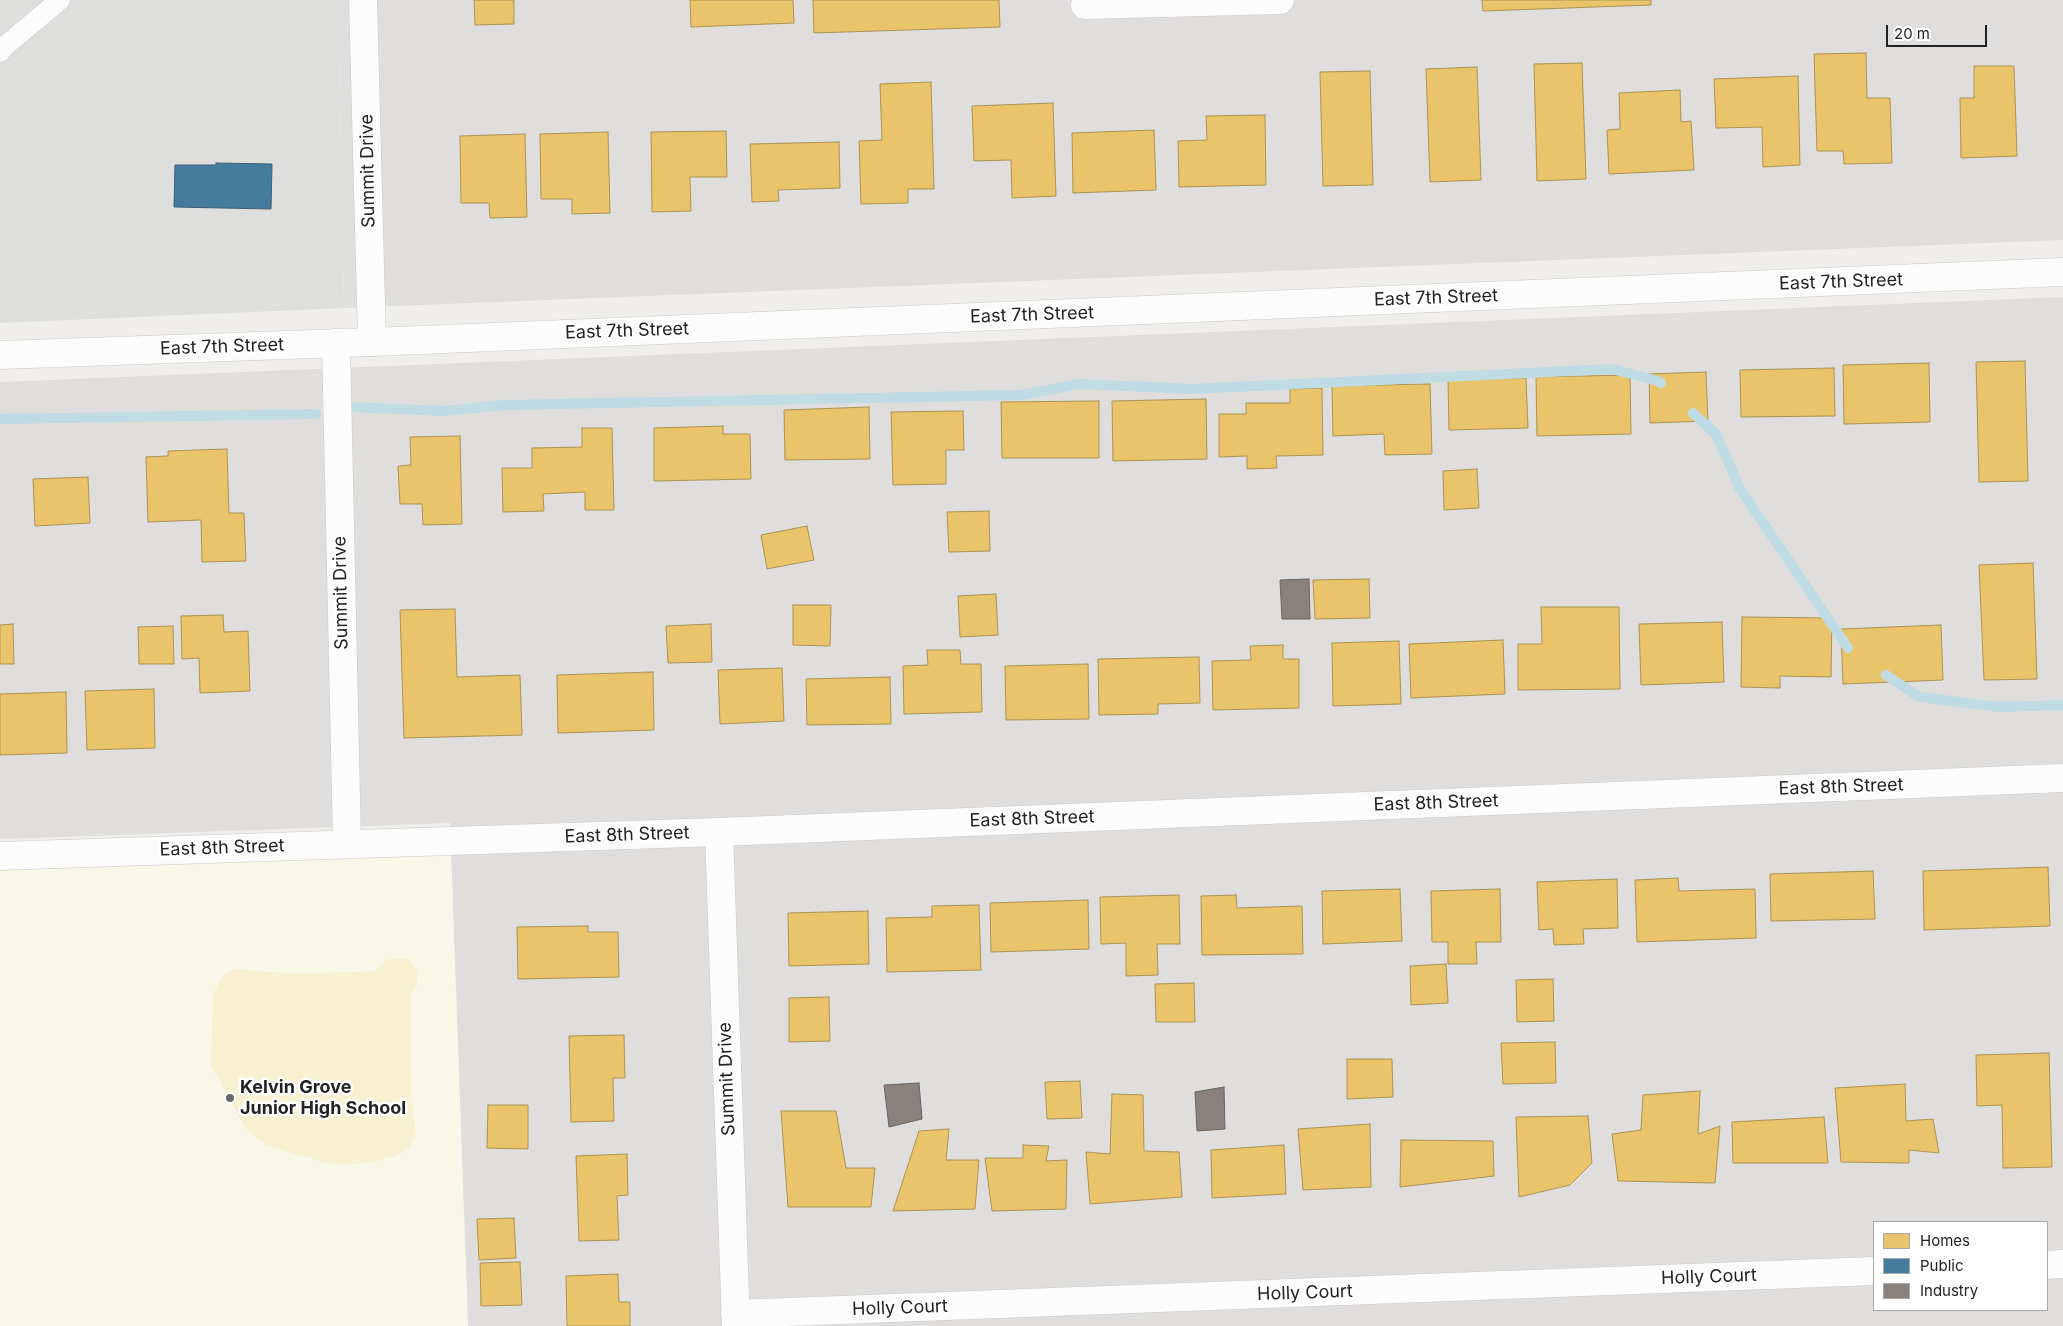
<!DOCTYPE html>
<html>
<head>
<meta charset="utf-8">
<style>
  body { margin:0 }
  #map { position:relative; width:2063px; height:1326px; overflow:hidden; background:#f0eeeb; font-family:Inter,sans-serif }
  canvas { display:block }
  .legend { position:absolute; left:1873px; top:1221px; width:175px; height:90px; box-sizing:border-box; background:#fff; border:1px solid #a7a7a7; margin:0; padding:6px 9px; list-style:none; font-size:15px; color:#222 }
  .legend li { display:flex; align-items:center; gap:10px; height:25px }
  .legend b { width:25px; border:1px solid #a7a7a7 }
  .scale { position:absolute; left:1886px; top:25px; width:101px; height:22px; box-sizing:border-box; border:2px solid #222; border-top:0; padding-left:6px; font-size:15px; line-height:18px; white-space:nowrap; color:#222; -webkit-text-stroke:4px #fff; paint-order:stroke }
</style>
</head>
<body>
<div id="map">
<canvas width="2063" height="1326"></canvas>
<ul class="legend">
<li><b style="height:14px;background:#e9c46a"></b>Homes</li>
<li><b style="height:14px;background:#457b9d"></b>Public</li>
<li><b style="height:14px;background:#8a817c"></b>Industry</li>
</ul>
<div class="scale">20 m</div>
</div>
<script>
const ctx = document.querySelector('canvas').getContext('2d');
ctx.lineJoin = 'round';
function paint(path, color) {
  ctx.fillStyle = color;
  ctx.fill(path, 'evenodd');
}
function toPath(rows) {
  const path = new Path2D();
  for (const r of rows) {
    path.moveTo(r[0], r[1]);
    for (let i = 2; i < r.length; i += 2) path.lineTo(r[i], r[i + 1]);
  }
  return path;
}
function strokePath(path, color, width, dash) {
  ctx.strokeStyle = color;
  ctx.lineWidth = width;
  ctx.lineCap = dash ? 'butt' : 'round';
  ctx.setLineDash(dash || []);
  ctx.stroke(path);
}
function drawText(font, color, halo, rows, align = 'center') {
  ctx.font = font + ' Inter,sans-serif';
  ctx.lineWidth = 5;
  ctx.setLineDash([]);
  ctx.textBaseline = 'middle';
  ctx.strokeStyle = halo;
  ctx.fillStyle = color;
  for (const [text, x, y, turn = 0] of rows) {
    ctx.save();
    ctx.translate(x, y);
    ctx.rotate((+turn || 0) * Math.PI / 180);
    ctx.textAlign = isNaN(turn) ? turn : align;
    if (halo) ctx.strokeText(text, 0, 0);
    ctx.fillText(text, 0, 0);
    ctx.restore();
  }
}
paint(toPath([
  [338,0,2063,0,2063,240,344,308],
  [2063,297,2063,1326,468,1326,450,823,0,839,0,382],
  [1874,1222,2047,1222,2047,1310,1874,1310]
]), '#dfdedc');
paint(toPath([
  [451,854,468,1326,0,1326,0,871]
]), '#f8f7e8');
paint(toPath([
  [0,0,338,0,344,308,0,323]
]), '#dededc');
paint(toPath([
  [399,958,408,959,417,970,417,984,410,994,411,1095,416,1137,408,1148,396,1156,366,1163,342,1165,323,1162,265,1145,244,1126,211,1065,213,998,219,981,228,972,237,969,294,974,376,971,386,960]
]), '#f8f0d0');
const homes = toPath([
  [474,0,514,0,514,24,475,25,474,0],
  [690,0,793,0,794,23,691,27,690,0],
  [813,0,999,0,1000,27,814,33,813,0],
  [1482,0,1651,0,1651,5,1483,11,1482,0],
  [1866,53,1867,98,1890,98,1892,163,1844,164,1843,151,1817,151,1814,54,1866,53],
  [1582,63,1586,179,1537,181,1534,64,1582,63],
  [1974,66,2014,66,2017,156,1961,158,1960,98,1974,98,1974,66],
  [1477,67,1481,180,1430,182,1426,69,1477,67],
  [1370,71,1373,185,1323,186,1320,72,1370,71],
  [1798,76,1800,165,1763,167,1762,127,1716,128,1714,79,1798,76],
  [931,82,934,189,908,189,908,203,861,204,859,141,882,140,880,84,931,82],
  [1680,90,1681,122,1691,121,1694,170,1609,174,1607,130,1620,129,1619,93,1680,90],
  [1053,103,1056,196,1012,198,1011,160,974,161,972,106,1053,103],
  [1265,115,1266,185,1179,187,1178,141,1207,140,1206,116,1265,115],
  [1154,130,1156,190,1073,193,1072,133,1154,130],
  [726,131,727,177,690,177,691,211,652,212,651,132,726,131],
  [608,132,610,213,572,214,572,199,541,199,540,134,608,132],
  [525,134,527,217,490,218,489,203,461,203,460,136,525,134],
  [839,142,840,188,778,190,779,201,752,202,750,144,839,142],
  [2025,361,2028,481,1979,482,1976,362,2025,361],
  [1929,363,1930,422,1844,424,1843,365,1929,363],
  [1834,368,1835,416,1741,417,1740,370,1834,368],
  [1706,372,1708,421,1650,423,1649,374,1706,372],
  [1630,375,1631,434,1537,436,1536,377,1630,375],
  [1526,378,1528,428,1449,430,1448,380,1526,378],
  [1430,384,1432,454,1385,455,1384,434,1333,436,1332,386,1430,384],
  [1322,388,1323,455,1276,456,1277,468,1247,469,1247,456,1219,457,1219,414,1246,414,1246,403,1290,403,1290,389,1322,388],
  [1206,399,1207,459,1113,461,1112,401,1206,399],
  [1099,401,1099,458,1002,458,1001,402,1099,401],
  [869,407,870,459,785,460,784,410,869,407],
  [963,411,964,450,946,450,946,484,893,485,891,412,963,411],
  [723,426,723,434,750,434,751,479,654,481,654,428,723,426],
  [582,428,612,428,614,510,585,510,585,492,543,494,544,511,503,512,502,468,532,468,532,448,582,447,582,428],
  [460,436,462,524,423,525,422,504,400,504,398,466,411,465,410,437,460,436],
  [227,449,229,513,244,513,246,561,202,562,201,520,148,522,146,457,168,456,168,451,227,449],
  [1477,469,1479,508,1444,510,1443,471,1477,469],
  [88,477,90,523,35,526,33,479,88,477],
  [989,511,990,551,949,552,947,512,989,511],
  [807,526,814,560,767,569,761,535,807,526],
  [2033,563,2037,679,1984,680,1979,565,2033,563],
  [1369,579,1370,618,1315,619,1313,580,1369,579],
  [996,594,998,635,960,637,958,596,996,594],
  [793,605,831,605,830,646,793,645,793,605],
  [1541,607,1619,607,1620,689,1518,690,1518,644,1542,644,1541,607],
  [455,609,457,677,520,675,522,735,404,738,400,610,455,609],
  [223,615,224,632,248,631,250,691,200,693,199,658,182,659,181,616,223,615],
  [1742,617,1832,618,1831,677,1780,676,1780,688,1741,687,1742,617],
  [1722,622,1724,682,1641,685,1639,624,1722,622],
  [13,624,14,664,0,664,0,625,13,624],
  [711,624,712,662,668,663,666,626,711,624],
  [1941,625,1943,680,1843,684,1841,629,1941,625],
  [173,626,174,664,139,664,138,627,173,626],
  [1503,640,1505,694,1411,698,1409,644,1503,640],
  [1399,641,1401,704,1333,706,1332,643,1399,641],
  [1283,645,1283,659,1299,659,1299,708,1213,710,1212,661,1251,660,1250,646,1283,645],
  [927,650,960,650,961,664,981,664,982,712,904,714,903,666,928,665,927,650],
  [1199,657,1200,703,1158,704,1158,714,1099,715,1098,659,1199,657],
  [1088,664,1089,719,1006,720,1005,666,1088,664],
  [782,668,784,721,720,724,718,670,782,668],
  [653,672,654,730,558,733,557,675,653,672],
  [890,677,891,724,807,725,806,679,890,677],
  [154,689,155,748,87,750,85,691,154,689],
  [66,692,67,753,0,755,0,694,66,692],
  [2048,867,2050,926,1924,930,1923,871,2048,867],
  [1873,871,1875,919,1771,921,1770,874,1873,871],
  [1678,878,1679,891,1755,889,1756,938,1637,942,1635,880,1678,878],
  [1617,879,1618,928,1583,929,1584,944,1554,945,1553,929,1539,930,1537,882,1617,879],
  [1400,889,1402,941,1323,944,1322,891,1400,889],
  [1500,889,1501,942,1476,942,1477,964,1448,964,1448,942,1432,942,1431,891,1500,889],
  [1179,895,1180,944,1157,944,1158,975,1126,976,1126,943,1101,944,1100,897,1179,895],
  [1236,895,1237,908,1302,906,1303,954,1202,955,1201,896,1236,895],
  [1088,900,1089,949,991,952,990,903,1088,900],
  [979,905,981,970,887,972,886,918,932,917,932,906,979,905],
  [868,911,869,964,789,966,788,913,868,911],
  [588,926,588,932,618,932,619,977,518,979,517,927,588,926],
  [1446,964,1448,1003,1411,1005,1410,966,1446,964],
  [1553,979,1554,1021,1517,1022,1516,980,1553,979],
  [1194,983,1195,1022,1156,1022,1155,984,1194,983],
  [829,997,830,1041,789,1042,789,998,829,997],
  [624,1035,625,1078,613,1078,614,1121,571,1122,569,1036,624,1035],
  [1555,1042,1556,1083,1503,1084,1501,1043,1555,1042],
  [2049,1053,2052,1167,2003,1168,2002,1105,1977,1106,1976,1055,2049,1053],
  [1347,1059,1392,1059,1393,1097,1347,1099,1347,1059],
  [1080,1081,1082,1118,1047,1119,1045,1082,1080,1081],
  [1905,1084,1906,1121,1933,1119,1939,1153,1909,1150,1909,1163,1841,1162,1835,1088,1905,1084],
  [1700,1091,1698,1134,1720,1126,1715,1183,1618,1181,1612,1134,1641,1130,1643,1095,1700,1091],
  [1112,1094,1143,1095,1144,1151,1179,1152,1182,1197,1090,1204,1086,1152,1110,1154,1112,1094],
  [488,1105,528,1105,528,1149,487,1148,488,1105],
  [781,1111,836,1111,846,1168,875,1168,871,1207,788,1207,781,1111],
  [1588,1116,1592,1163,1570,1185,1519,1197,1516,1117,1588,1116],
  [1824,1117,1828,1163,1733,1163,1732,1122,1824,1117],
  [1370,1124,1371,1187,1303,1190,1298,1129,1370,1124],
  [949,1129,946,1160,979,1160,975,1209,893,1211,919,1131,949,1129],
  [1401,1140,1493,1141,1494,1176,1400,1187,1401,1140],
  [1023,1145,1049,1146,1046,1161,1067,1160,1066,1209,992,1211,985,1158,1023,1158,1023,1145],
  [1284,1145,1286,1194,1212,1198,1211,1150,1284,1145],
  [627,1154,628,1195,617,1196,619,1240,579,1241,576,1156,627,1154],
  [514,1218,516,1258,479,1260,477,1219,514,1218],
  [520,1262,522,1305,481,1306,480,1263,520,1262],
  [618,1274,619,1302,630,1302,630,1326,567,1326,566,1276,618,1274]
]);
paint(homes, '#e9c46a');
strokePath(homes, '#ad9354', 1);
const public = toPath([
  [216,163,272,164,271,209,174,207,175,165,216,165,216,163]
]);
paint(public, '#457b9d');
strokePath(public, '#3a6078', 1);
const industry = toPath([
  [1309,579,1310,619,1282,619,1280,580,1309,579],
  [919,1083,922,1119,889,1127,884,1085,919,1083],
  [1224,1087,1225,1129,1197,1131,1195,1092,1224,1087]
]);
paint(industry, '#8a817c');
strokePath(industry, '#6b6461', 1);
strokePath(toPath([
  [349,407,445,411,505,405,1021,395,1079,384,1192,389,1612,369,1658,381,1661,383],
  [1693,413,1716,434,1740,489,1848,648],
  [0,419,316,414],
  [1886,675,1919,697,1999,707,2063,705]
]), '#bfdbe3', 10);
const service = toPath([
  [0,52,6,45,60,0]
]);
const minor = toPath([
  [363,0,372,342],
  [1085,5,1280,0],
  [336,343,347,843],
  [719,832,736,1326],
  [0,856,719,832,2063,778],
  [2047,1265,2063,1264],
  [735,1314,1874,1271]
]);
const tertiary = toPath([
  [0,355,372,342,2063,272]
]);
strokePath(service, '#c9c8c7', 21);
strokePath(minor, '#c9c8c7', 29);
strokePath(tertiary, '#c9c8c7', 29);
strokePath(service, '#fdfcfc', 20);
strokePath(minor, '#fdfcfc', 28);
strokePath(tertiary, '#fdfcfc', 28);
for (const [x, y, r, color] of [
  [230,1098,5,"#6a6968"]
]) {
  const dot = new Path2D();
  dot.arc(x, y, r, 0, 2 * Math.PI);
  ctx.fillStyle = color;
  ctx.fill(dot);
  strokePath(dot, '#fff', 2);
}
drawText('18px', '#222', '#fff', [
  ["Summit Drive",368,171,-91],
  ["East 7th Street",1841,282,-2],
  ["East 7th Street",1436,298,-2],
  ["East 7th Street",1032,315,-2],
  ["East 7th Street",627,331,-2],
  ["East 7th Street",222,347,-2],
  ["Summit Drive",341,593,-91],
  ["East 8th Street",1841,787,-2],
  ["East 8th Street",1436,803,-2],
  ["East 8th Street",1032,819,-2],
  ["East 8th Street",627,835,-2],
  ["East 8th Street",222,848,-2],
  ["Summit Drive",727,1079,-92],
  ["Holly Court",1709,1277,-2],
  ["Holly Court",1305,1293,-2],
  ["Holly Court",900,1308,-2]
]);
drawText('bold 18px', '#222', '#fff', [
  ["Kelvin Grove",240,1088],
  ["Junior High School",240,1109]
], 'left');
</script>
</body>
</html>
